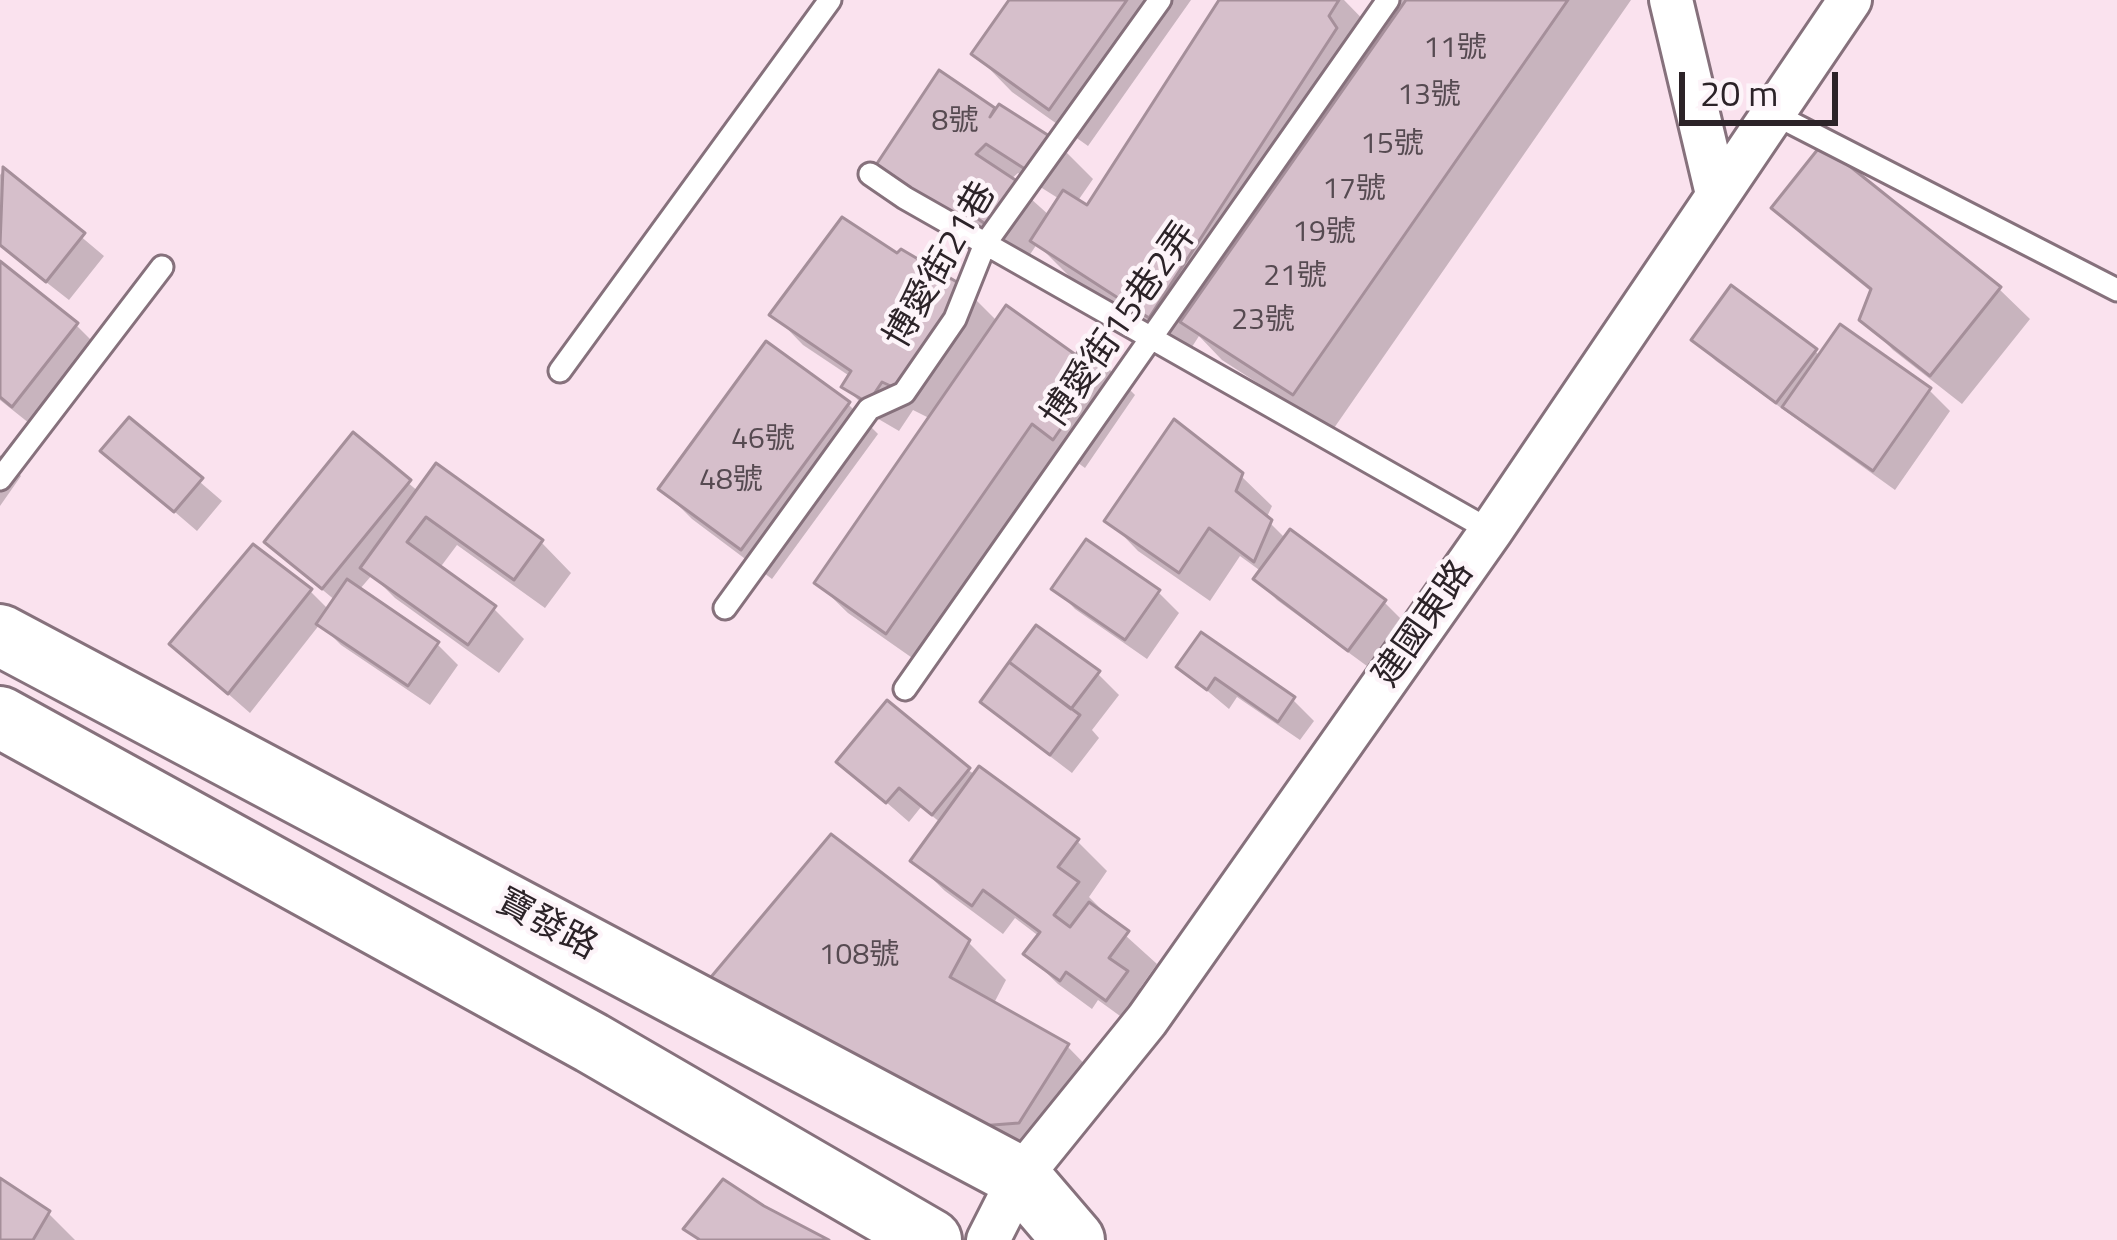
<!DOCTYPE html>
<html>
<head>
<meta charset="utf-8">
<style>
  body { margin:0 }
  #map { position:relative; width:2117px; height:1240px; overflow:hidden; background:#fae2ee; font-family:"Titillium Web",sans-serif }
  canvas { display:block }
  .scale { position:absolute; left:1679px; top:72px; width:159px; height:54px; box-sizing:border-box; border:6px solid #2c2328; border-top:0; padding-left:15px; font-size:36px; line-height:42px; white-space:nowrap; color:#2c2328; -webkit-text-stroke:9px #fdf4f9; paint-order:stroke }
</style>
</head>
<body>
<div id="map">
<canvas width="2117" height="1240"></canvas>
<div class="scale">20 m</div>
</div>
<script>
const ctx = document.querySelector('canvas').getContext('2d');
ctx.lineJoin = 'round';
function paint(path, color) {
  ctx.fillStyle = color;
  ctx.fill(path, 'evenodd');
}
function toPath(rows) {
  const path = new Path2D();
  for (const r of rows) {
    path.moveTo(r[0], r[1]);
    for (let i = 2; i < r.length; i += 2) path.lineTo(r[i], r[i + 1]);
  }
  return path;
}
function strokePath(path, color, width, dash) {
  ctx.strokeStyle = color;
  ctx.lineWidth = width;
  ctx.lineCap = dash ? 'butt' : 'round';
  ctx.setLineDash(dash || []);
  ctx.stroke(path);
}
function drawText(font, color, halo, rows, align = 'center') {
  ctx.font = font + ' "Titillium Web","Noto Sans TC",sans-serif';
  ctx.lineWidth = 9;
  ctx.setLineDash([]);
  ctx.textBaseline = 'middle';
  ctx.strokeStyle = halo;
  ctx.fillStyle = color;
  for (const [text, x, y, turn = 0] of rows) {
    ctx.save();
    ctx.translate(x, y);
    ctx.rotate((+turn || 0) * Math.PI / 180);
    ctx.textAlign = isNaN(turn) ? turn : align;
    if (halo) ctx.strokeText(text, 0, 0);
    ctx.fillText(text, 0, 0);
    ctx.restore();
  }
}
paint(toPath([
  [1013,0,1191,0,1088,146,1012,92,975,54],
  [1223,0,1344,0,1382,39,1399,15,1377,0,1631,0,1332,431,1222,360,1199,336,1188,353,1072,279,1037,244,1027,259,904,204,940,74,1063,149,1093,179,1077,202,1088,209],
  [1018,173,1061,200,1050,216,1010,180],
  [3,171,104,256,69,300,0,246,0,175],
  [1775,208,1999,289,2030,319,1962,404,1893,350,1863,319,1873,293,1805,238],
  [898,257,966,290,998,322,1077,359,1105,365,1135,395,1085,468,1063,452,918,662,848,613,817,583,931,419,913,410,899,431,875,417,845,387,851,377,803,345,773,314],
  [0,265,76,325,106,355,44,435,0,400],
  [1695,340,1815,351,1821,357,1929,390,1950,411,1895,490,1716,361],
  [848,404,878,434,772,579,692,519,662,489],
  [129,421,222,501,197,531,104,451],
  [353,437,419,492,541,542,571,573,545,608,457,545,439,569,494,609,524,639,499,673,395,598,372,575,359,590,437,644,458,665,430,705,341,645,320,624,250,713,194,664,310,591,329,610,336,601,289,562],
  [0,455,21,476,0,506],
  [1241,476,1272,506,1266,519,1286,539,1384,602,1405,623,1371,669,1277,600,1257,579,1262,572,1240,556,1210,601,1138,551,1108,520],
  [1055,588,1158,592,1179,613,1147,659,1075,609],
  [1179,667,1293,700,1314,721,1300,740,1237,697,1229,709],
  [1098,674,1119,695,1092,730,1099,738,1072,773,1005,722,984,701],
  [840,762,968,770,1077,841,1107,871,1089,897,1107,915,1105,917,1157,964,1140,988,1156,1004,1138,1029,1098,1000,1092,1009,1058,984,1027,954,1040,937,1015,918,1003,934,945,891,914,861,941,823,921,807,909,822],
  [968,942,1006,980,993,1005,1068,1047,1105,1085,1021,1162,710,983],
  [0,1182,48,1213,75,1240,0,1240]
]), '#0003');
const building = toPath([
  [1009,0,1127,0,1049,110,971,54,1009,0],
  [1219,0,1339,0,1329,16,1337,28,1149,318,1030,241,1063,190,1087,205,1219,0],
  [1406,0,1568,0,1293,395,1180,322,1406,0],
  [939,70,995,108,990,117,999,104,1065,146,1042,180,986,144,976,154,1026,187,995,231,974,216,967,227,913,190,905,198,870,174,939,70],
  [1822,144,2001,287,1930,376,1859,320,1871,289,1771,208,1822,144],
  [3,167,85,233,46,282,0,245,3,167],
  [842,217,897,253,901,249,967,288,895,388,882,382,868,403,841,387,851,371,769,315,842,217],
  [0,261,78,323,12,407,0,397,0,261],
  [1731,285,1817,349,1776,403,1691,340,1731,285],
  [1006,305,1076,355,1082,345,1107,362,1053,440,1032,424,886,634,814,583,1006,305],
  [1840,324,1931,388,1873,471,1782,407,1840,324],
  [766,341,850,402,741,550,658,489,766,341],
  [129,417,203,478,174,512,100,451,129,417],
  [1174,419,1243,473,1236,491,1272,520,1254,562,1209,528,1179,573,1104,521,1174,419],
  [353,432,411,480,322,589,264,542,353,432],
  [436,463,543,540,514,580,426,517,407,542,496,606,468,645,360,568,436,463],
  [1290,529,1386,600,1348,651,1253,579,1290,529],
  [1086,539,1160,590,1125,640,1051,589,1086,539],
  [253,544,312,589,228,694,169,644,253,544],
  [347,579,439,642,408,686,316,624,347,579],
  [1036,625,1100,671,1071,709,1009,662,1036,625],
  [1201,632,1295,697,1278,722,1215,678,1207,690,1176,667,1201,632],
  [1009,662,1080,715,1050,755,980,702,1009,662],
  [887,700,970,768,932,815,899,788,886,803,836,762,887,700],
  [979,766,1079,839,1058,867,1079,882,1054,915,1070,927,1089,902,1129,931,1109,958,1128,971,1106,1001,1066,972,1060,981,1023,954,1040,932,983,890,972,906,910,861,979,766],
  [831,834,970,940,950,977,1069,1044,1019,1123,980,1126,706,983,831,834],
  [0,1178,50,1211,33,1240,0,1240,0,1178],
  [723,1179,764,1206,829,1240,700,1240,683,1229,723,1179]
]);
paint(building, '#d6bfcb');
strokePath(building, '#a58f9a', 3);
const lane = toPath([
  [1772,113,2117,290],
  [870,174,905,198,1491,531],
  [560,371,830,0],
  [0,479,162,267],
  [725,608,869,409,904,393,955,319,985,244,1160,0],
  [905,689,1388,0]
]);
const street = toPath([
  [1671,0,1717,194],
  [988,1240,1020,1177,1147,1020,1491,531,1850,0]
]);
const secondary = toPath([
  [0,635,1020,1177,1074,1240],
  [0,717,592,1043,931,1240]
]);
strokePath(lane, '#86717c', 27);
strokePath(street, '#86717c', 48);
strokePath(secondary, '#86717c', 66);
strokePath(lane, '#fff', 21);
strokePath(street, '#fff', 42);
strokePath(secondary, '#fff', 60);
drawText('30px', '#564a51', null, [
  ["11號",1455,50],
  ["13號",1429,97],
  ["8號",955,123],
  ["15號",1392,146],
  ["17號",1354,191],
  ["19號",1324,234],
  ["21號",1295,278],
  ["23號",1263,322],
  ["46號",763,441],
  ["48號",731,482],
  ["108號",859,957]
]);
drawText('36px', '#2c2328', '#fdf4f9', [
  ["博愛街21巷",942,266,-60],
  ["博愛街15巷2弄",1121,326,-55],
  ["建國東路",1425,625,-55],
  ["寶發路",546,926,28]
]);
</script>
</body>
</html>
